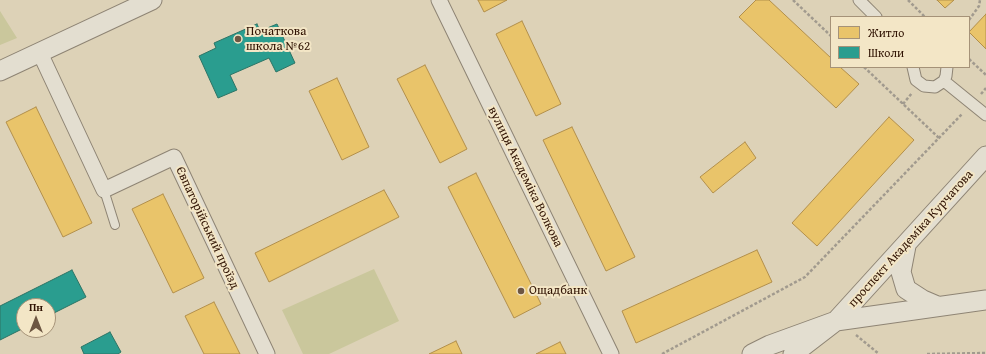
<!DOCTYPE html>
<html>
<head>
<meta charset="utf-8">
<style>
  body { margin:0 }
  #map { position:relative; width:986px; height:354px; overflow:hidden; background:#ddd2b7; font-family:"Gentium Book Plus",serif }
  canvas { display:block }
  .legend { position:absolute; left:830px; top:16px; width:140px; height:52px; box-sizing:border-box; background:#f3e6c6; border:1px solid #a59278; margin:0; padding:5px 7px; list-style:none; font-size:12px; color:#301303 }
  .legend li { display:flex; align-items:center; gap:8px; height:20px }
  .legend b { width:20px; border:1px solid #a59278 }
  .north { position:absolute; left:16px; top:298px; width:40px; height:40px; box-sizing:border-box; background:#f3e6c6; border:1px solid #a59278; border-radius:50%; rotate:0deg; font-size:11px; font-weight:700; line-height:16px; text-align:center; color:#301303 }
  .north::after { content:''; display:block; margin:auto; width:14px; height:18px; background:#6d5642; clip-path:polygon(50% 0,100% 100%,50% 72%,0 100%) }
</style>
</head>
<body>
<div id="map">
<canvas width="986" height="354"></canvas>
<ul class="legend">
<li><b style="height:11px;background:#e9c46a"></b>Житло</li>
<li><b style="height:11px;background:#2a9d8f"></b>Школи</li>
</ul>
<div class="north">Пн</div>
</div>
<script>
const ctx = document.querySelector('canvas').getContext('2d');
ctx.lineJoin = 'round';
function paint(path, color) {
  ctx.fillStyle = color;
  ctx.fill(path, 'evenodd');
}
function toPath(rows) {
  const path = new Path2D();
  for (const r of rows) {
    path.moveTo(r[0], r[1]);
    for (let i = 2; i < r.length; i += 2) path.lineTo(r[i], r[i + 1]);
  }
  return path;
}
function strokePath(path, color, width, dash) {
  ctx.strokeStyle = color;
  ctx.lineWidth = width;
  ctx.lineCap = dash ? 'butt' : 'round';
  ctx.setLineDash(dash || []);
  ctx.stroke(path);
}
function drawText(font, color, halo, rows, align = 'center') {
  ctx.font = font + ' "Gentium Book Plus",serif';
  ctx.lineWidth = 4;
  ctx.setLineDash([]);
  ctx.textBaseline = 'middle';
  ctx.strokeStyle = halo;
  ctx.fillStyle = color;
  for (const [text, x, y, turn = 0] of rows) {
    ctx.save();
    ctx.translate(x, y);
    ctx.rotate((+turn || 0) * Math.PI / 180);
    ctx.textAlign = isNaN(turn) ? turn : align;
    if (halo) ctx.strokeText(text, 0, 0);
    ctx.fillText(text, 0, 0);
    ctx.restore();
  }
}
paint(toPath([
  [0,11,17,38,0,45],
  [374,269,399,321,329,354,303,354,282,310]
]), '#cac79c');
const homes = toPath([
  [478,0,507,0,484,12,478,0],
  [756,0,769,0,831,58,831,67,840,67,859,84,836,108,739,17,756,0],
  [937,0,954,0,945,8,937,0],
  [986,14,986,49,969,32,986,14],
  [522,21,561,104,536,116,496,34,522,21],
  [425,65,467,149,440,163,397,79,425,65],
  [337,78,369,147,342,160,309,91,337,78],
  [36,107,92,223,63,237,6,122,36,107],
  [889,117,914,140,817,246,792,223,889,117],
  [572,127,635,257,606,271,543,140,572,127],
  [745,142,756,158,713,193,700,177,745,142],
  [476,173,541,304,514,318,448,187,476,173],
  [384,190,399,217,269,282,255,253,384,190],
  [163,194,204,278,173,293,132,209,163,194],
  [757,250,772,282,636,343,622,311,757,250],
  [214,302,240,354,204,354,185,316,214,302],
  [456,341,462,354,429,354,456,341],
  [560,342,566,354,536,354,560,342]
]);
paint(homes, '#e9c46a');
strokePath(homes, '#b28f4b', 1);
const schools = toPath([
  [257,24,260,31,277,24,295,63,276,72,269,58,230,75,237,90,218,98,199,56,216,48,214,43,257,24],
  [72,270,86,297,48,316,48,306,24,306,24,328,0,340,0,306,72,270],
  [110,332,121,352,118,354,84,354,81,347,110,332]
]);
paint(schools, '#2a9d8f');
strokePath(schools, '#2c7465', 1);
const service = toPath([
  [104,190,115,225]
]);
const pedestrian = toPath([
  [859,0,876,17],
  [913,67,916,80,924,86,935,87,944,81],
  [947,67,946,76,944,81,986,115]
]);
const minor = toPath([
  [439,0,611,354],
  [40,53,104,190,174,157,267,354]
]);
const tertiary = toPath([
  [0,71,152,0],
  [906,246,901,272,906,289,923,300,937,306],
  [752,354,770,345,836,321,986,300],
  [793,354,836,321,986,156]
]);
strokePath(service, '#8e8474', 10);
strokePath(pedestrian, '#8e8474', 13);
strokePath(minor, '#8e8474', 17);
strokePath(tertiary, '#8e8474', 21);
strokePath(toPath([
  [793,0,831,36],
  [908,0,925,17],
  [969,20,979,6,980,0],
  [969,59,986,75],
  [864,67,939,138],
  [981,94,986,88],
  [903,104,912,93],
  [856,335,879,354],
  [662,354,805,277,962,114],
  [927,354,986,353]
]), '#a19a8e', 2.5, [3, 2]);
strokePath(service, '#e3ded0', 8);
strokePath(pedestrian, '#e3ded0', 11);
strokePath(minor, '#e3ded0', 15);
strokePath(tertiary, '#e3ded0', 19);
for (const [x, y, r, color] of [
  [238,39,4,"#6d5642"],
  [521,291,4,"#6d5642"]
]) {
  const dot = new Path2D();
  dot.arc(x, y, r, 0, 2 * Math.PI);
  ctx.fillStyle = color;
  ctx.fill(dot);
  strokePath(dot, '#f3e6c6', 1.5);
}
drawText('13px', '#301303', '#f3e6c6', [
  ["Початкова",246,32],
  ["школа №62",246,47],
  ["Ощадбанк",529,291]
], 'left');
drawText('13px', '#301303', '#f3e6c6', [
  ["вулиця Академіка Волкова",525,177,64],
  ["Євпаторійський проїзд",207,228,65],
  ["проспект Академіка Курчатова",911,239,-48]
]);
</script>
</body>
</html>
